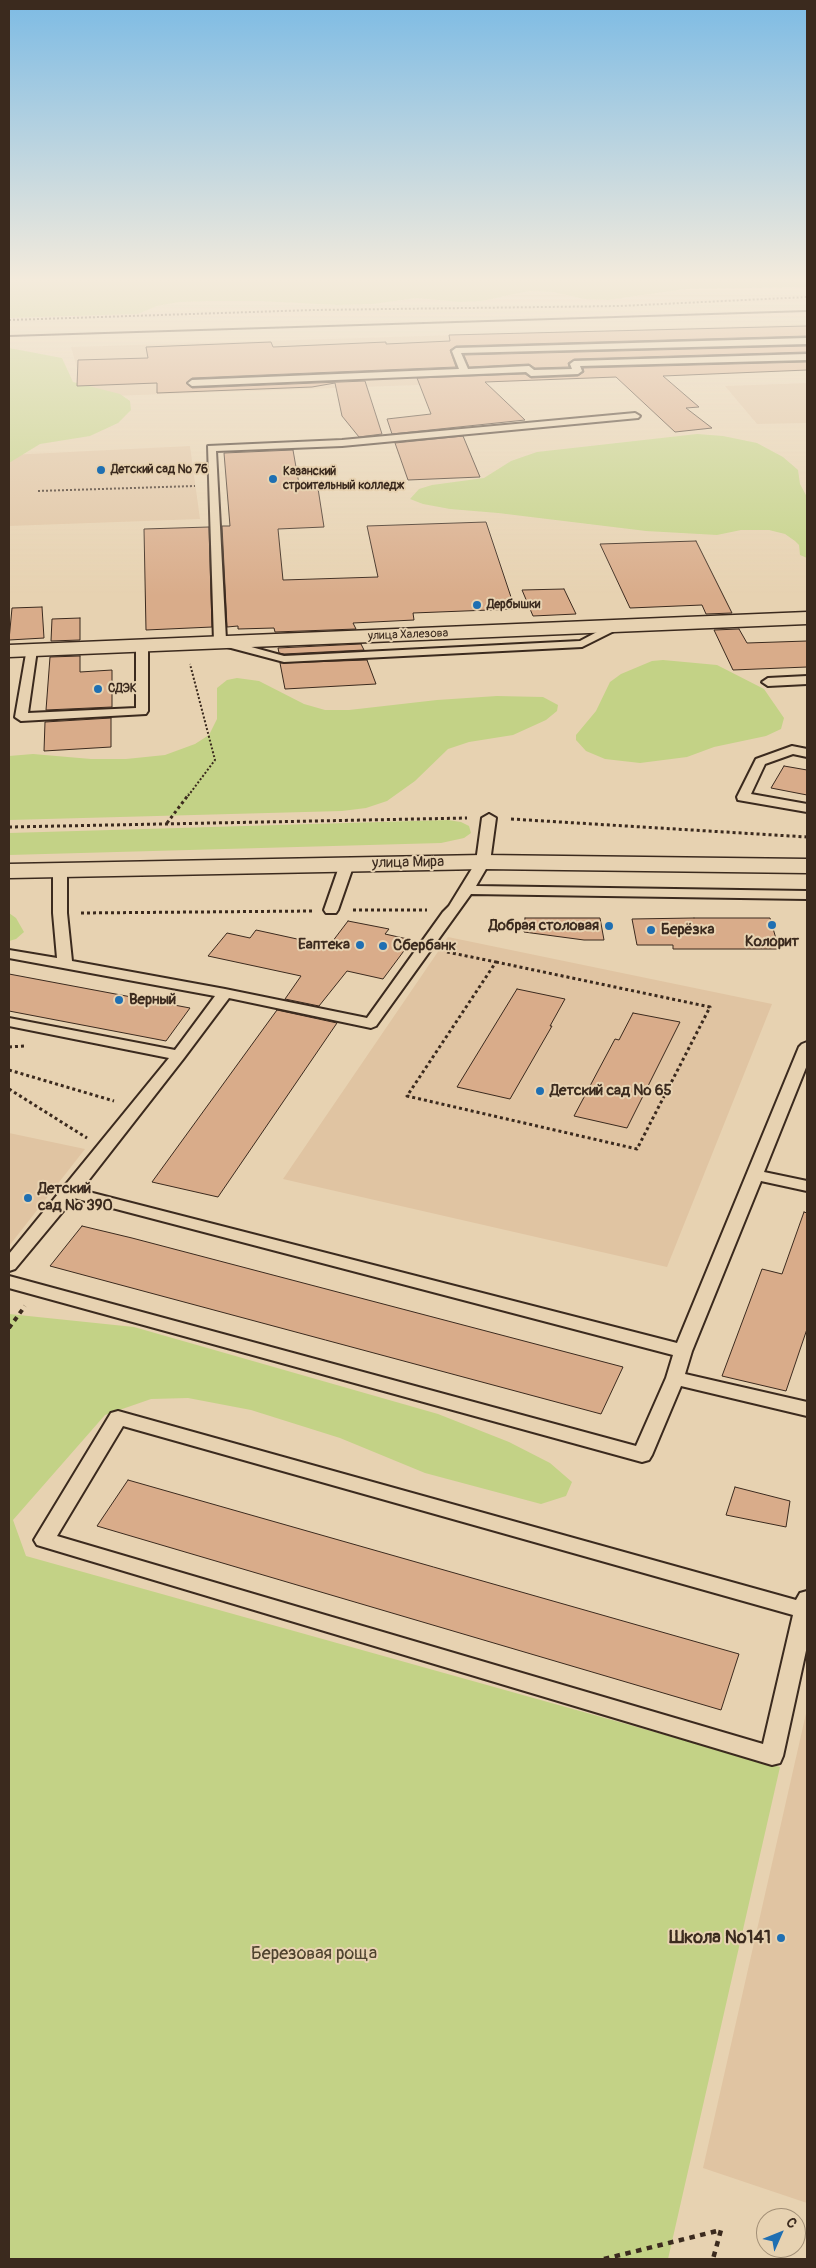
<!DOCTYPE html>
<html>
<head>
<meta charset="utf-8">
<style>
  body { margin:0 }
  #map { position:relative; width:816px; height:2268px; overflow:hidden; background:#e7d2b1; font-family:Pangolin,sans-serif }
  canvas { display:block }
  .frame { position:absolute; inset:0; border:10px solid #3b2a1e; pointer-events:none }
  .north { position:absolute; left:756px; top:2208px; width:50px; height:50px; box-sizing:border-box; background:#e7d2b1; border:1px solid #a28f76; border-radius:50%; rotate:46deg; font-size:14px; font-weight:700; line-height:20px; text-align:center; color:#3b2a1e }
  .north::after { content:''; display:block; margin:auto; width:18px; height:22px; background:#1f6fb2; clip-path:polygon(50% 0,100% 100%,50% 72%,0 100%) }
</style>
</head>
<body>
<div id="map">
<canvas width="816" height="2268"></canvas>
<div class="frame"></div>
<div class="north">С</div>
</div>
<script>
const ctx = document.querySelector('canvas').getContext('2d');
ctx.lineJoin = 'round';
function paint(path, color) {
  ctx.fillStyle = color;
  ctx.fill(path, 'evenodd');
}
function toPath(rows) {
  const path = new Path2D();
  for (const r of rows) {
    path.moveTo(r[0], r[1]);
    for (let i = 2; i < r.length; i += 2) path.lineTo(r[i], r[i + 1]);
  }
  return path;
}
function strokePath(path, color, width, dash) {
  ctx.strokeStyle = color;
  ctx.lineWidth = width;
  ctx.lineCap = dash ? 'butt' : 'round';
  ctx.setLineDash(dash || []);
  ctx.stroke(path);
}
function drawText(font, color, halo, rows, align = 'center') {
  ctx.font = font + ' Pangolin,sans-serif';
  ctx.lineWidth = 4;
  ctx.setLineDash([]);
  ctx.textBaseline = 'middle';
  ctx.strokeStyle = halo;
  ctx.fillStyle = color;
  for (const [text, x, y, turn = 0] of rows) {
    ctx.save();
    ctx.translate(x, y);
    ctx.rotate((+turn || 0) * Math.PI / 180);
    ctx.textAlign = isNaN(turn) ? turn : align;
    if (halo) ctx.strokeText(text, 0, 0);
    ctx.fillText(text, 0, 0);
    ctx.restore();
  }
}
paint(toPath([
  [807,324,807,371,85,397,71,347],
  [807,383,807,423,757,424,725,386],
  [190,446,200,519,9,526,9,455],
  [448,937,772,1004,667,1267,283,1179],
  [9,1133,85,1149,9,1246],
  [807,1709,807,2203,703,2168]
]), '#e0c4a2');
paint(toPath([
  [9,279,807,279,807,287,686,289,608,300,584,299,553,292,529,291,482,301,460,302,417,298,373,304,337,305,260,301,211,301,179,302,157,306,138,314,9,318],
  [9,348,62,358,73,382,120,394,130,401,131,410,118,423,90,436,40,444,9,463],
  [697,434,723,436,757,443,783,457,798,470,800,484,807,497,807,558,800,555,799,545,795,541,785,534,769,530,741,530,717,535,646,531,498,513,450,509,423,504,410,499,419,489,432,485,484,478,511,461,537,452],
  [663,660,717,665,764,689,784,718,781,729,766,736,714,747,687,757,640,763,605,759,586,751,576,740,576,735,596,711,610,682,621,674,652,661],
  [237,678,259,681,304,704,325,710,349,710,437,700,497,696,543,697,558,705,557,711,546,720,513,735,469,742,448,749,415,781,387,801,366,808,342,811,9,820,9,756,33,754,91,759,126,759,165,755,195,744,209,735,217,719,217,688,227,680],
  [448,820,461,822,469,826,471,833,464,838,441,843,9,855,9,833],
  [9,913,16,918,24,932,16,939,9,941],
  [9,1314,134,1327,438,1414,509,1442,550,1463,572,1482,566,1496,541,1504,425,1473,340,1438,251,1410,188,1398,151,1399,105,1415,13,1520,26,1556,780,1767,668,2259,9,2259]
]), '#c3d286');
const building = toPath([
  [807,326,807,336,456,346,450,350,456,367,192,378,186,383,192,388,365,381,382,434,359,437,342,416,335,383,312,387,157,393,157,383,77,386,78,360,148,358,146,347,271,342,273,347,386,342,386,344,450,341,449,335,807,326],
  [807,346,807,352,574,359,568,363,569,367,535,368,529,364,469,367,464,355,807,346],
  [807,362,807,370,663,376,699,407,686,408,712,428,675,432,616,377,485,382,525,420,392,434,387,419,431,414,417,378,525,374,531,378,578,376,584,372,583,368,807,362],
  [463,436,480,477,408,480,395,443,463,436],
  [293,450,299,484,317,482,324,527,278,529,283,580,378,577,367,526,486,522,515,609,413,613,414,620,353,623,356,629,275,632,274,628,238,629,238,626,227,627,222,526,230,526,224,453,293,450],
  [209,527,212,627,146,630,144,529,209,527],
  [696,541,732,613,706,614,702,605,630,608,600,544,696,541],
  [564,589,576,614,533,616,522,590,564,589],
  [42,607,44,638,9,640,12,608,42,607],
  [80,618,80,640,51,641,52,619,80,618],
  [739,629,747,643,807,641,807,667,733,670,714,630,739,629],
  [361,644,364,650,284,654,279,653,278,648,361,644],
  [80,656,80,672,112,670,112,707,46,710,50,657,80,656],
  [367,660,376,684,285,689,280,663,367,660],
  [111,718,111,747,44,751,45,722,111,718],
  [784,766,807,770,807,795,771,788,784,766],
  [525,918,600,918,604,940,584,940,524,932,525,918],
  [694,918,770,918,779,949,673,949,673,945,637,945,632,919,694,918],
  [348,921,389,929,385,934,412,940,383,979,347,971,319,1006,285,999,301,976,208,956,227,933,250,938,256,930,329,946,348,921],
  [9,974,190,1008,166,1041,9,1011,9,974],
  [517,989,565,999,550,1026,552,1026,510,1099,457,1087,517,989],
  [277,1010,337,1023,218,1197,152,1182,277,1010],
  [633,1013,680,1022,627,1128,574,1116,615,1039,619,1040,633,1013],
  [804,1212,807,1213,807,1329,786,1391,722,1376,762,1269,782,1274,804,1212],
  [82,1226,132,1238,623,1367,601,1414,50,1266,82,1226],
  [128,1480,739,1654,721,1710,97,1526,128,1480],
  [735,1487,790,1501,786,1527,726,1515,735,1487]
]);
paint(building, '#d9ac8a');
strokePath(building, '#3b2a1e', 1);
const service = toPath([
  [807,338,807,344,461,353,468,369,529,366,534,370,572,369,570,364,574,361,807,354,807,360,580,366,582,371,578,374,531,376,526,372,192,386,188,383,192,380,459,369,452,351,456,348,807,338],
  [635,413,640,416,638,418,342,446,216,451,226,640,284,656,580,641,612,624,620,624,622,626,620,628,582,647,284,662,216,644,214,642,208,446,342,440,635,413],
  [142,643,148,646,148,711,146,714,21,721,15,717,27,648,31,647,37,650,28,713,136,708,136,646,142,643],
  [807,676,807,684,768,686,762,682,768,678,807,676],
  [792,746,807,749,807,757,793,754,765,764,751,794,807,804,807,812,738,800,737,797,756,759,792,746],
  [489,814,496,818,490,862,476,886,807,891,807,899,471,894,376,1026,371,1028,229,998,184,1058,81,1190,677,1343,799,1047,802,1044,807,1042,807,1065,764,1172,807,1181,807,1191,761,1181,692,1351,685,1374,807,1402,807,1416,681,1386,652,1455,649,1460,642,1462,9,1288,9,1276,636,1446,666,1378,673,1355,74,1198,15,1269,9,1271,9,1254,169,1058,9,1026,9,1018,175,1050,215,996,9,958,9,950,57,958,53,913,53,870,55,867,65,867,67,870,67,913,72,961,225,989,367,1018,443,912,449,906,476,862,482,818,489,814],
  [347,860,354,864,338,910,336,913,326,913,324,910,340,864,347,860],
  [118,1411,796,1600,800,1593,807,1591,807,1646,783,1756,780,1763,772,1765,37,1545,34,1540,37,1535,111,1413,118,1411],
  [123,1426,793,1615,763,1744,57,1536,123,1426]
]);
const minor = toPath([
  [807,612,807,624,9,657,9,645,807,612]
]);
const primary = toPath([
  [483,855,807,859,807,873,483,869,9,878,9,864,483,855]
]);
strokePath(service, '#3b2a1e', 4);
strokePath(minor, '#3b2a1e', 3);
strokePath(primary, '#3b2a1e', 3);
strokePath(toPath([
  [9,320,313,310,620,306,807,297],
  [38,491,195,486],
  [188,796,215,760,190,664]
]), '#3b2a1e', 2, [2, 2]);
strokePath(toPath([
  [511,819,807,837],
  [167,823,189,794],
  [9,827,467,818],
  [353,910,427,910],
  [81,913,312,911],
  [447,952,496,962],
  [496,962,710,1007,637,1149,407,1096,496,962],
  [9,1047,24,1046],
  [9,1070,114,1101],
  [9,1089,87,1138]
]), '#3b2a1e', 3, [3, 3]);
strokePath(toPath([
  [9,1328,25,1306]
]), '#3b2a1e', 4, [4.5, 4.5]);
strokePath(toPath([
  [604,2259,721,2230,713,2259]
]), '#3b2a1e', 4.5, [5.5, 5.5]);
paint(service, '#e7d2b1');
paint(minor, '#e7d2b1');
paint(primary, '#e7d2b1');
strokePath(toPath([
  [9,336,807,311]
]), '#3b2a1e', 2);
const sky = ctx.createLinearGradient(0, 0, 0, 596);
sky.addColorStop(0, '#7dbbe4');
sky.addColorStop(0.47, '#f4ebdc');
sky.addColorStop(1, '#f4ebdc00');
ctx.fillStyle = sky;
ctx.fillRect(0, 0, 816, 596);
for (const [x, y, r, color] of [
  [101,470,5,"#1f6fb2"],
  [273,479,5,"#1f6fb2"],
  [477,605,5,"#1f6fb2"],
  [98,689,5,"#1f6fb2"],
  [772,925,5,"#1f6fb2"],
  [609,926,5,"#1f6fb2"],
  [651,930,5,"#1f6fb2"],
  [360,945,5,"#1f6fb2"],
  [383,946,5,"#1f6fb2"],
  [119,1000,5,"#1f6fb2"],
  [540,1091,5,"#1f6fb2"],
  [28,1198,5,"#1f6fb2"],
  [781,1938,5,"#1f6fb2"]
]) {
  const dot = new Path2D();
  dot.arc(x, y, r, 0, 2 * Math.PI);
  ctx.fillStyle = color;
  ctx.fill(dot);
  strokePath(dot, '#e7d2b1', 2);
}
drawText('bold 12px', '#3b2a1e', '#e7d2b1', [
  ["Детский сад № 76",111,470],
  ["Казанский",283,472],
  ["строительный колледж",283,486],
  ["Дербышки",487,605],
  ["СДЭК",108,689]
], 'left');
drawText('12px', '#3b2a1e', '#e7d2b1', [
  ["улица Халезова",408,635,-2]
]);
drawText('15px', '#3b2a1e', '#e7d2b1', [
  ["улица Мира",408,863,-1]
]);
drawText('bold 15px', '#3b2a1e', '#e7d2b1', [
  ["Добрая столовая",599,926,"right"],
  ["Берёзка",661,930],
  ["Колорит",772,942,"center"],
  ["Еаптека",350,945,"right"],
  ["Сбербанк",393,946],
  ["Верный",129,1000],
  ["Детский сад № 65",550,1091],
  ["Детский",38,1189],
  ["сад № 390",38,1206]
], 'left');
drawText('bold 18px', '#3b2a1e', '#e7d2b1', [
  ["Школа №141",771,1938]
], 'right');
drawText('18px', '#4f432e', '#e7d2b1', [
  ["Березовая роща",314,1954]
]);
</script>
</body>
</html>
